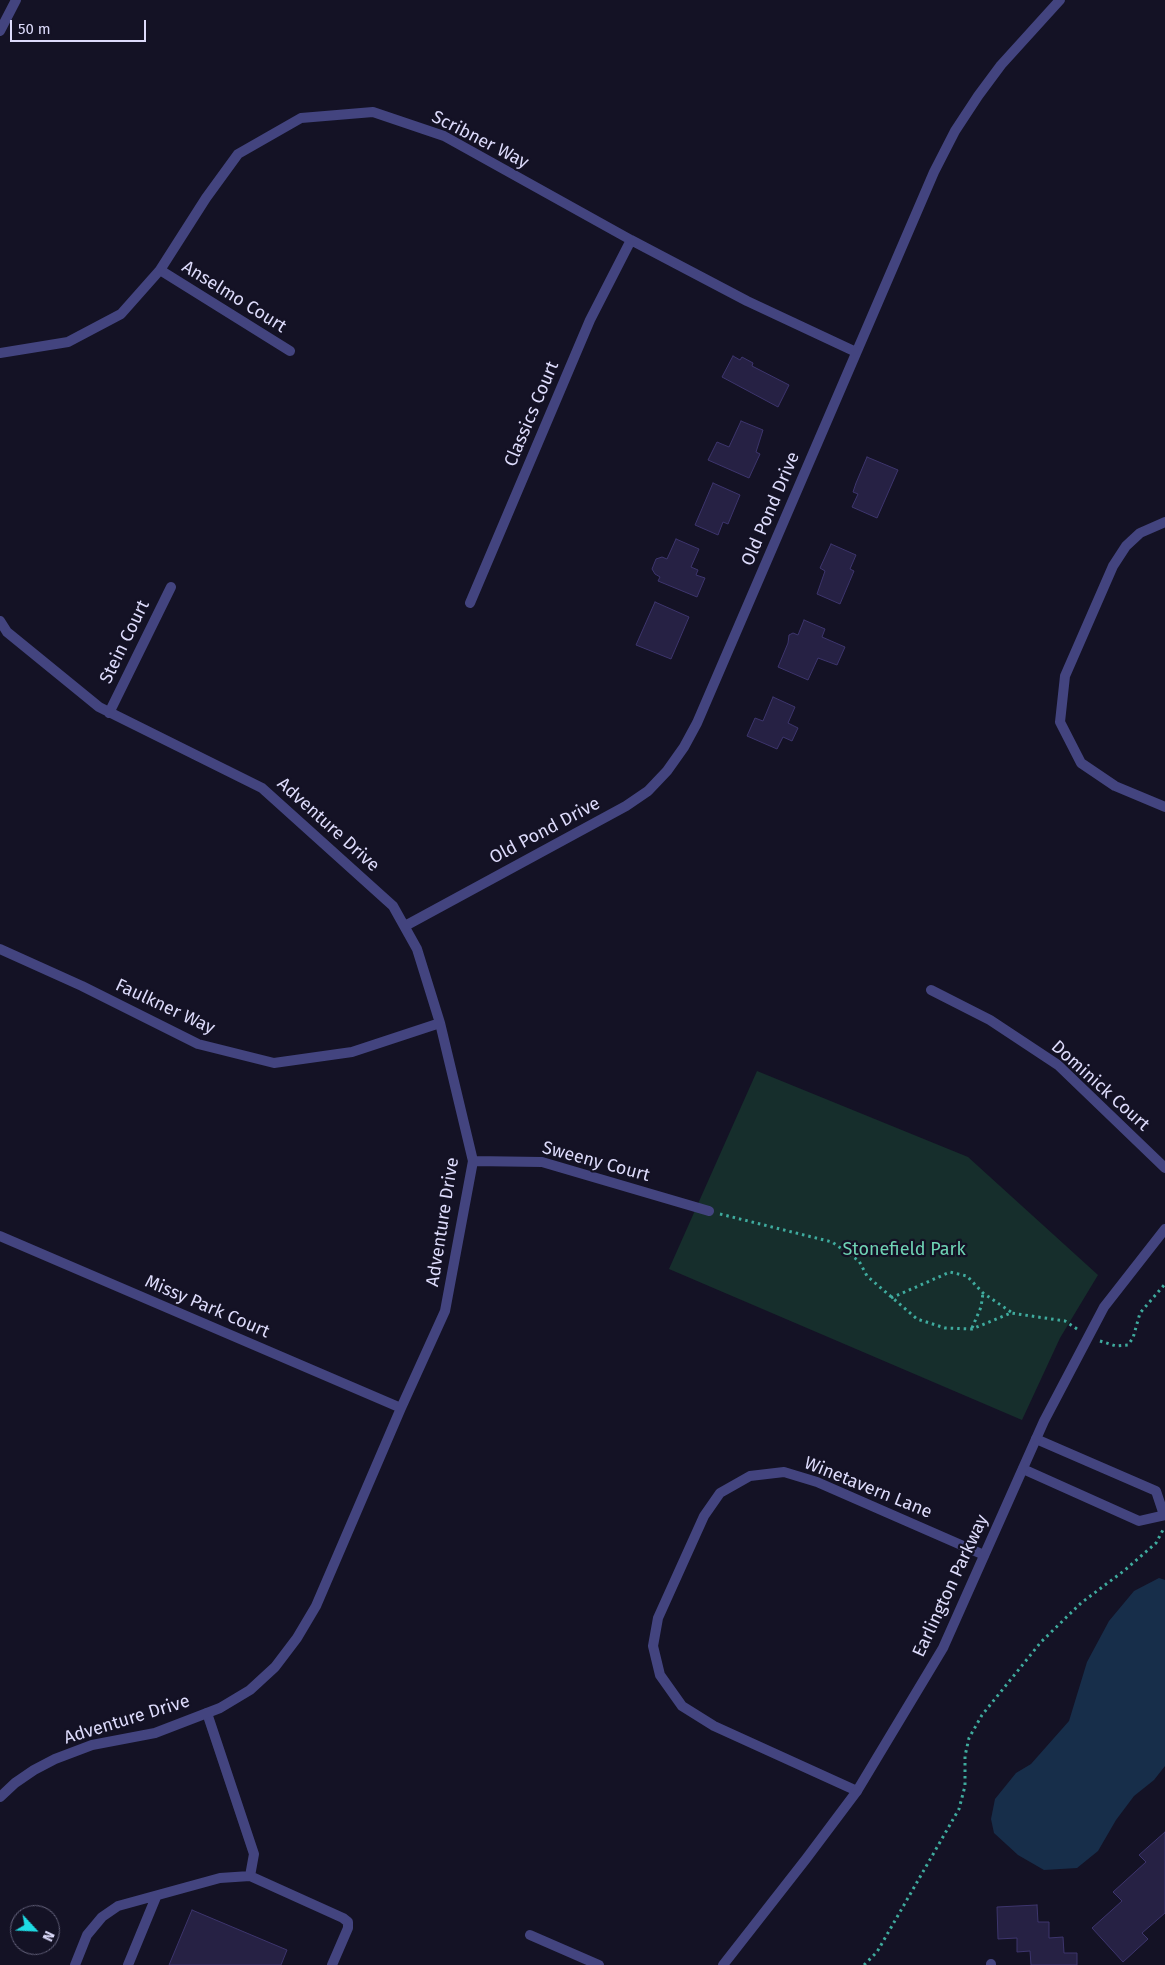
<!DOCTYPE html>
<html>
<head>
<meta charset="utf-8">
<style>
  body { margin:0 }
  #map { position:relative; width:1165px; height:1965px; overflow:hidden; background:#141225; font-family:"Fira Sans",sans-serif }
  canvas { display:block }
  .north { position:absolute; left:10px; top:1905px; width:50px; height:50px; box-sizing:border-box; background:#141225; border:1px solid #64627b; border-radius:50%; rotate:115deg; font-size:14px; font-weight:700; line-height:20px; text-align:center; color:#dddbfb }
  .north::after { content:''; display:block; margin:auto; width:18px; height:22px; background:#1edce4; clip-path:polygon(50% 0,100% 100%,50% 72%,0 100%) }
  .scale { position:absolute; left:10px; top:20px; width:136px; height:22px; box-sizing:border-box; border:2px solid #dddbfb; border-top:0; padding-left:6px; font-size:15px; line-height:18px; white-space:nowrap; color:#dddbfb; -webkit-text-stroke:4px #141225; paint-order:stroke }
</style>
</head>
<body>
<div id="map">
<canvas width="1165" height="1965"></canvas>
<div class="north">N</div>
<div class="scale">50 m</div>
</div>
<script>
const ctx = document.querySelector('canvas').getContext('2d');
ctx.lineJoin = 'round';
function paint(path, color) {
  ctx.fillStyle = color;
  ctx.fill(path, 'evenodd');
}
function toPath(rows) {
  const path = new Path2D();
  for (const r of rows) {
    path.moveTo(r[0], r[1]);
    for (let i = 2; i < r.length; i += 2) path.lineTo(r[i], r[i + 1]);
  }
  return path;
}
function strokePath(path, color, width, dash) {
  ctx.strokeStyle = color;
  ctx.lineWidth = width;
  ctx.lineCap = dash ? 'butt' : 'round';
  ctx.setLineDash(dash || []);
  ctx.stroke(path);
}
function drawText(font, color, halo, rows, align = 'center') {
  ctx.font = font + ' "Fira Sans",sans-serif';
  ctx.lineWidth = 4.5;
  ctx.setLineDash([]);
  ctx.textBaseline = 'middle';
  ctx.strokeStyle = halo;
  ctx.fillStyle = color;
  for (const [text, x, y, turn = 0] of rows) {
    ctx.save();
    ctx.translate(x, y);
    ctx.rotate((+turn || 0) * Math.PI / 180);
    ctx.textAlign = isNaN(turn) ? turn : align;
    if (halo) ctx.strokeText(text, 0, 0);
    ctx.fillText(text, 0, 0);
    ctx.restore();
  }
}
paint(toPath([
  [757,1071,968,1157,1098,1275,1060,1338,1022,1420,669,1269]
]), '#162e2c');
paint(toPath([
  [1159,1578,1165,1580,1165,1766,1154,1780,1134,1796,1116,1820,1098,1851,1077,1868,1044,1870,1018,1855,994,1833,991,1819,995,1799,1016,1773,1031,1764,1069,1721,1087,1662,1109,1621,1134,1591]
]), '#172e4a');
const building = toPath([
  [733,356,740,360,742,357,753,363,752,366,789,385,778,407,722,377,733,356],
  [741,421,763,430,756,452,760,454,749,478,708,460,717,442,729,447,741,421],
  [867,457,898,470,877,518,852,507,858,494,853,492,856,483,867,457],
  [713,483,740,495,728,524,723,522,718,535,695,525,713,483],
  [676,539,699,549,691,567,698,570,696,575,705,578,697,597,658,581,660,577,655,574,652,569,656,559,662,557,667,559,676,539],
  [831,544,856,555,850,569,854,571,840,604,817,594,825,571,820,568,831,544],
  [655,602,689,617,671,659,636,645,655,602],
  [804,620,825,629,822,637,845,647,837,665,818,658,808,680,778,667,788,643,789,635,793,633,798,635,804,620],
  [773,697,795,707,788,723,798,728,792,741,783,737,777,749,747,736,755,718,763,721,773,697],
  [1165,1832,1165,1913,1142,1933,1148,1939,1123,1962,1092,1928,1122,1901,1113,1892,1146,1862,1139,1855,1165,1832],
  [1037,1905,1038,1922,1049,1922,1049,1938,1063,1937,1064,1953,1077,1953,1077,1965,1031,1965,1030,1951,1017,1952,1017,1938,998,1939,997,1907,1037,1905],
  [192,1910,287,1950,281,1965,169,1965,192,1910]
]);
paint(building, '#262144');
strokePath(building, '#3d356d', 1);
strokePath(toPath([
  [720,1214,832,1242,859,1261,867,1276,917,1319,945,1328,972,1329,1011,1313,1065,1321,1077,1329],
  [891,1298,950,1272,967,1276,983,1293,1011,1312],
  [972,1328,981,1307,983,1293],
  [1100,1341,1116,1346,1128,1345,1133,1338,1140,1313,1165,1284],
  [864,1965,877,1952,959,1809,965,1786,965,1756,969,1738,982,1715,1041,1642,1081,1603,1125,1570,1156,1543,1164,1528]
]), '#3fab9e', 3, [2.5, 4]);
strokePath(toPath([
  [207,1713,254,1854,250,1876],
  [991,1964,991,1965],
  [75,1965,87,1935,102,1917,118,1906,220,1878,250,1876,343,1918,348,1922,348,1928,332,1965],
  [128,1965,156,1897]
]), '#43447f', 10);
strokePath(toPath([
  [0,31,16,0],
  [160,270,290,351],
  [0,353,68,342,121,314,160,270,206,198,238,154,301,118,373,112,444,136,631,240,747,301,856,352],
  [1165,522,1140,533,1126,546,1113,566,1065,676,1060,722,1081,763,1115,786,1165,807],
  [470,603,590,320,631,240],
  [0,621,7,632,99,707,262,788,393,906,417,949,440,1023,473,1161,445,1311,401,1408,316,1606,297,1638,275,1667,250,1690,220,1708,155,1733,92,1745,55,1759,34,1770,15,1783,0,1797],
  [109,713,171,587],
  [405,926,626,806,648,791,667,771,684,747,697,723,934,172,955,131,978,96,1001,65,1060,0],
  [0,949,82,986,198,1044,274,1063,352,1052,440,1023],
  [931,990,990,1020,1058,1065,1165,1168],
  [473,1161,542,1162,709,1211],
  [0,1236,401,1408],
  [1036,1439,1156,1491,1164,1515],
  [1023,1469,1139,1521,1165,1515],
  [857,1791,714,1726,682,1706,660,1675,653,1646,658,1618,704,1516,720,1493,750,1476,784,1472,817,1482,984,1555],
  [530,1935,599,1965]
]), '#43447f', 10);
strokePath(toPath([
  [723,1965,806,1859,857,1791,943,1648,1044,1421,1104,1307,1165,1229]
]), '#43447f', 10);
drawText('18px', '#dddbfb', '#141225', [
  ["Scribner Way",480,140,27],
  ["Anselmo Court",234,297,32],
  ["Classics Court",532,414,-67],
  ["Old Pond Drive",771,509,-67],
  ["Stein Court",125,642,-64],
  ["Adventure Drive",328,825,42],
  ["Old Pond Drive",545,831,-28],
  ["Faulkner Way",165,1007,25],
  ["Dominick Court",1100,1086,42],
  ["Sweeny Court",596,1162,15],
  ["Adventure Drive",443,1222,-81],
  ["Missy Park Court",207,1307,23],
  ["Winetavern Lane",868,1488,22],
  ["Earlington Parkway",951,1586,-65],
  ["Adventure Drive",127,1720,-17]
]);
drawText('18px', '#6fd3b4', '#141225', [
  ["Stonefield Park",904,1250]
]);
</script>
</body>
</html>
